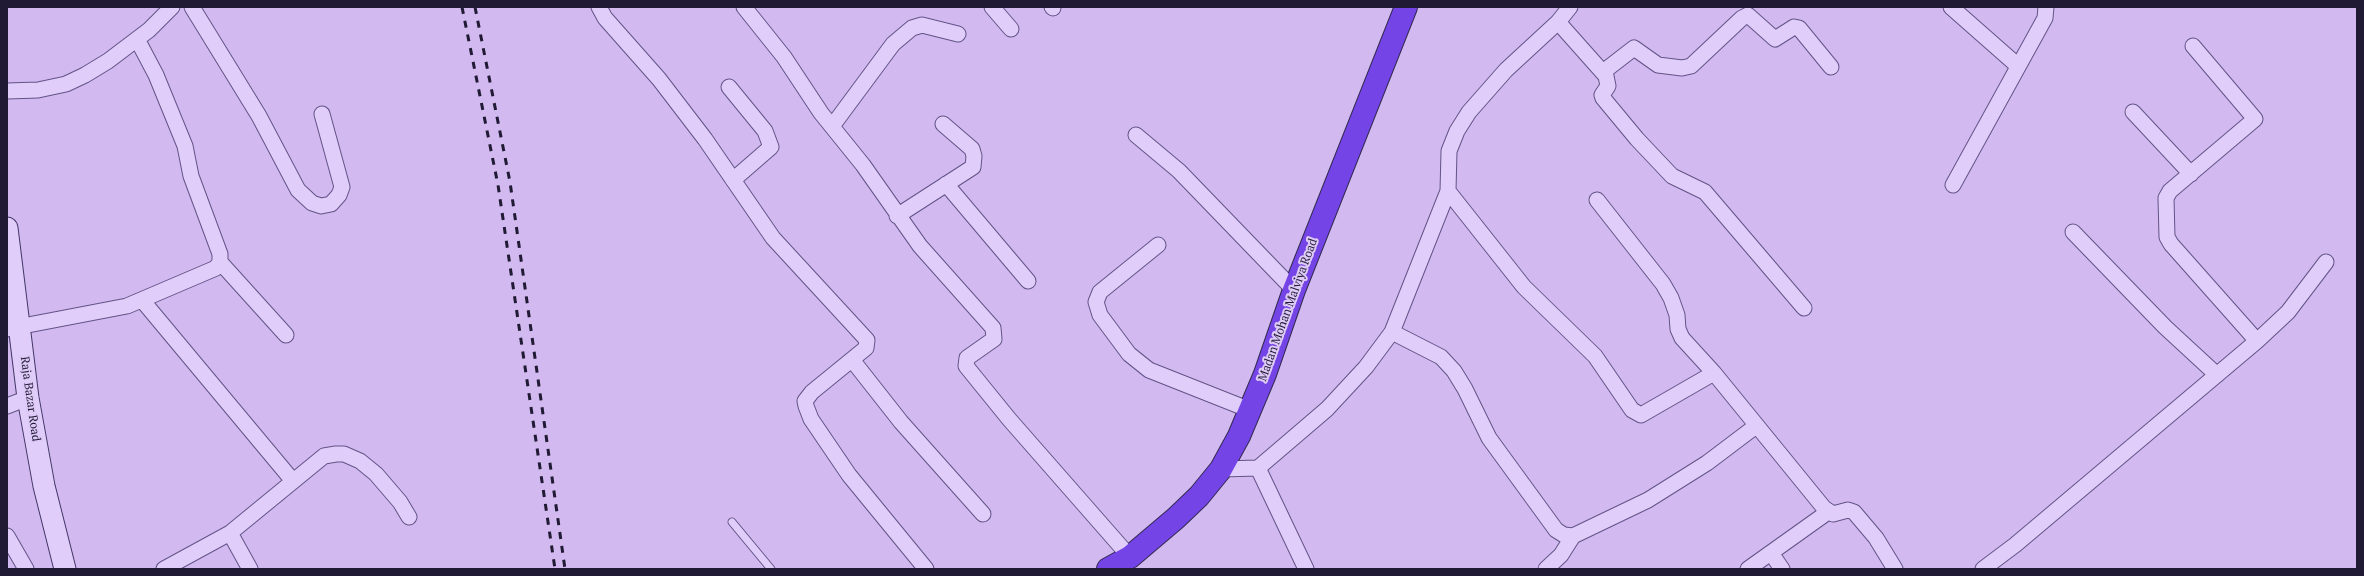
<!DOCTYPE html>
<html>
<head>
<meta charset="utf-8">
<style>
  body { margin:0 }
  #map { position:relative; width:2364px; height:576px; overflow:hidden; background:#d2baf0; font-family:"PT Serif",serif }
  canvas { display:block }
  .frame { position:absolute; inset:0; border:8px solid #201a35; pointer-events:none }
</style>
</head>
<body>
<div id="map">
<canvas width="2364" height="576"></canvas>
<div class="frame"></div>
</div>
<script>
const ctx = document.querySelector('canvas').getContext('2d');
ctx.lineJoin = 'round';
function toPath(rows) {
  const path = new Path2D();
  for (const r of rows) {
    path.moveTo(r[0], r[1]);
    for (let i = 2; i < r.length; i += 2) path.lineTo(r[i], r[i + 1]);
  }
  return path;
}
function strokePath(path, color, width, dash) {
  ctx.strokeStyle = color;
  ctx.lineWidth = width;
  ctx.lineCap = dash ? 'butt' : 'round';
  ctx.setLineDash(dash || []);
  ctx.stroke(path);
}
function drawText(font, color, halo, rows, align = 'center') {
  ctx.font = font + ' "PT Serif",serif';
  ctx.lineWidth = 4;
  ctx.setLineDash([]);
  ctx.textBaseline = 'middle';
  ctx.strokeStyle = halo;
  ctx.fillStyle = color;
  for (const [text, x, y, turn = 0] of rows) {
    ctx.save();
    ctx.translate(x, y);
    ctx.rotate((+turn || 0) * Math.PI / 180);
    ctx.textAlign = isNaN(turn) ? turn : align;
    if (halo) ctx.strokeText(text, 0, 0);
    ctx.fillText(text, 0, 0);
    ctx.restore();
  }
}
const lane = toPath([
  [732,522,771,569]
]);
const street = toPath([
  [192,7,259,116,298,190,312,203,321,206,331,204,339,195,342,187,322,114],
  [599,7,605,18,659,79,705,139,773,238,867,340,866,348,812,392,805,401,806,406,811,419,849,475,926,569],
  [744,7,784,57,821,113,863,165,920,246,993,328,994,339,967,358,966,366,1009,419,1130,557],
  [992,7,1011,29],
  [1052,7,1053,8],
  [1951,7,2018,66],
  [1558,22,1606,76,1608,86,1602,95,1603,98,1637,139,1672,176,1705,192,1804,308],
  [2193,46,2255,119,2170,191,2166,198,2167,237,2171,244,2257,341],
  [1603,72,1634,48,1658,65,1682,68,1691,66,1742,18,1748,15,1775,39,1794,27,1799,28,1831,67],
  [729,87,765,131,771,147,733,180],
  [7,91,38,90,66,84,85,75,108,61,149,30,172,7],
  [2133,112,2191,174],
  [833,125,893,44,912,28,922,25,958,34],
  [1136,135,1179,171,1294,290],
  [946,184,1028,281],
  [1953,185,2045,18,2046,7],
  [1448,191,1524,287,1595,356,1632,410,1641,415,1714,373,1824,508,1833,514,1848,510,1854,512,1876,538,1895,569],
  [1597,200,1663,284,1671,298,1677,315,1678,329,1682,338,1714,373],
  [897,216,973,167,974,156,972,149,943,124],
  [2073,232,2165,327,2217,375],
  [1158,245,1100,292,1096,302,1100,315,1129,354,1149,370,1250,410],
  [220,262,286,335],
  [142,300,293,481],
  [7,329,127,306,216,268,220,262,220,254,191,176,185,146,156,75,137,39],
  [1392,332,1441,357,1454,371,1465,389,1489,438,1556,530,1564,535,1573,536,1648,500,1707,463,1756,426],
  [853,361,901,422,983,514],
  [7,406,28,398],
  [1258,468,1306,569],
  [1221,469,1258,468,1327,409,1366,367,1392,332,1448,191,1449,151,1457,131,1469,112,1506,70,1558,22,1570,7],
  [230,533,250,569],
  [7,536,26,569],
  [1771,553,1782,569],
  [164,569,230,533,324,456,336,454,344,454,360,461,376,474,400,502,409,517],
  [1546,569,1561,555,1573,536],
  [1748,569,1828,512],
  [1983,569,2015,545,2257,341,2288,312,2326,262]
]);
const secondary = toPath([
  [7,228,28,398,44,486,65,569]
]);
const highway = toPath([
  [1108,569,1130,557,1176,518,1199,496,1221,469,1239,436,1265,374,1294,290,1406,7]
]);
strokePath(lane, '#625487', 9);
strokePath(street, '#625487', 17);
strokePath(secondary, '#433768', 23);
strokePath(highway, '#322953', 24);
strokePath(lane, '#e1cdfa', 7);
strokePath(street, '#e1cdfa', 15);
strokePath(secondary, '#e1cdfa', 21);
strokePath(highway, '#7544e6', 22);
strokePath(toPath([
  [462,7,498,185,555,569],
  [475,7,510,182,565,569]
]), '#201a35', 3, [7, 7]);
drawText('12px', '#201a35', '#decaf7', [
  ["Madan Mohan Malviya Road",1288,310,-70],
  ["Raja Bazar Road",30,399,82]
]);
</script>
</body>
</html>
